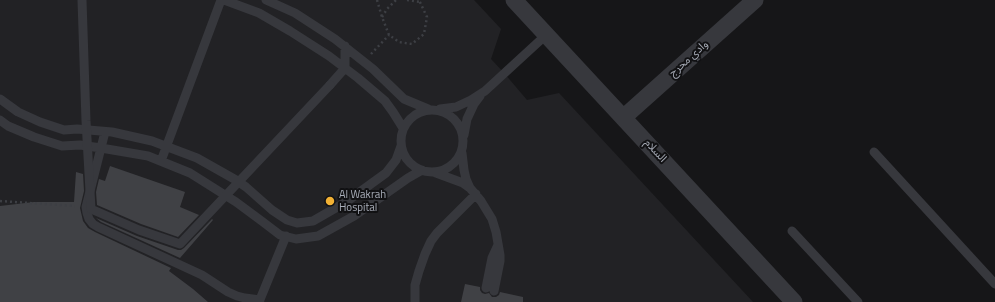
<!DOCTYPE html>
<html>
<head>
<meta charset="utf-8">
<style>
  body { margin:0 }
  canvas { display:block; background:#161618 }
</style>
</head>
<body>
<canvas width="995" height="302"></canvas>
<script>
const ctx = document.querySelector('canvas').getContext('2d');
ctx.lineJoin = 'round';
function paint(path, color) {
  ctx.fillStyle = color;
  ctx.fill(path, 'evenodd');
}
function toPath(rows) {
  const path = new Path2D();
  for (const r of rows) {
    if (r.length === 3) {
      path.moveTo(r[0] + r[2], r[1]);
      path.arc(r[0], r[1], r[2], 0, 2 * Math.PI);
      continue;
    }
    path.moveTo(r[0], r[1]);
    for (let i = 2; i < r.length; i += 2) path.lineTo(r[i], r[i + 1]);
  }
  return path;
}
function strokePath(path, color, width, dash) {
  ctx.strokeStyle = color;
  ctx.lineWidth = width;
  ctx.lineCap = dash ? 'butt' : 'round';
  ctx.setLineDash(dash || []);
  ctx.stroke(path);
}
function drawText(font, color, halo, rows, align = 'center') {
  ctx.font = font + ' "Titillium Web","Noto Sans Arabic",sans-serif';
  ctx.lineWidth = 4;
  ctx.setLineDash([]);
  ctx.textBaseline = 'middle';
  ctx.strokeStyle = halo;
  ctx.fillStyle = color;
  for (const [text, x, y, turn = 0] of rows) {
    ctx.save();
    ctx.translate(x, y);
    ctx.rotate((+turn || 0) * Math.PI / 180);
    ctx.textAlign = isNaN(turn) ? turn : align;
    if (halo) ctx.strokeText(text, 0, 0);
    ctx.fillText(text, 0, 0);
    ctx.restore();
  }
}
paint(toPath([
  [0,0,474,0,501,29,491,59,504,73,527,100,559,93,753,302,0,302]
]), '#222225');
paint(toPath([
  [110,166,185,192,180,207,199,215,178,237,141,224,97,205,96,192,99,179,105,181],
  [76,172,83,174,84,191,80,208,83,221,88,228,95,232,171,268,169,271,193,289,208,302,0,302,0,206,34,202,74,202],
  [96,218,137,236,178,250,181,250,184,248,212,219,213,220,180,258,101,222],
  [465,284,480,287,480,290,482,293,485,294,489,293,492,297,496,297,499,295,500,292,523,297,523,302,461,302]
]), '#404145');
strokePath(toPath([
  [377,0,382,17,389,35,399,42,412,44,424,34,427,17,419,0],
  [407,0,421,2],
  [382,17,387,9,396,0],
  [371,54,389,35],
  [0,201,75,206]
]), '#3d3f44', 2.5, [2, 3]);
strokePath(toPath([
  [224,0,259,13,290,31,329,56,358,78,385,101,393,112,403,128],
  [266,0,295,13,335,39,373,69,404,99,428,109],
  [330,85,345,68,345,46],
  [0,99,18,112,40,122,64,130,77,129,112,132,152,141,197,158,236,180,246,187,272,210,287,220,297,223,313,221,346,202,386,173,396,160,401,146],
  [440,109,456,107,471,100,485,91,546,35],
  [432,141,31],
  [0,120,8,126,34,137,62,146,80,145,101,148,148,156,190,173,236,202,263,222,280,235,296,239,318,236,354,216,408,178,422,170],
  [105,132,86,207,87,213,89,219,93,224,98,227,202,275,228,292,237,296,245,298,260,300],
  [464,135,467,119,474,104,480,96],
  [874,152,995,284],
  [462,153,464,170,466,179,470,188],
  [161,161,221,0],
  [436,173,463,183,470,188,481,201,492,219,496,232,500,255,500,261,494,291],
  [792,231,858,302],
  [486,288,492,258,498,245],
  [259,302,286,236],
  [415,302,415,285,419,271,425,254,431,241,437,233,476,194]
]), '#37383d', 9);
strokePath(toPath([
  [514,0,794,302],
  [624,117,755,0]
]), '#37383d', 17);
strokePath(toPath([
  [82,0,86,121,91,209,139,230,180,244,330,85]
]), '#37383d', 9);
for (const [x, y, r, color] of [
  [330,201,5,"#f2b134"]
]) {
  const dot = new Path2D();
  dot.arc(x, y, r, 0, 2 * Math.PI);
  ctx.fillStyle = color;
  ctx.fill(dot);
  strokePath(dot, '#111113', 1.5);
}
drawText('11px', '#a8adb8', '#111113', [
  ["وادي محرج",689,59,-42],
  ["السلام",655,151,47]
]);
drawText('11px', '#a8adb8', '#111113', [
  ["Al Wakrah",339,195],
  ["Hospital",339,208]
], 'left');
</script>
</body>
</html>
